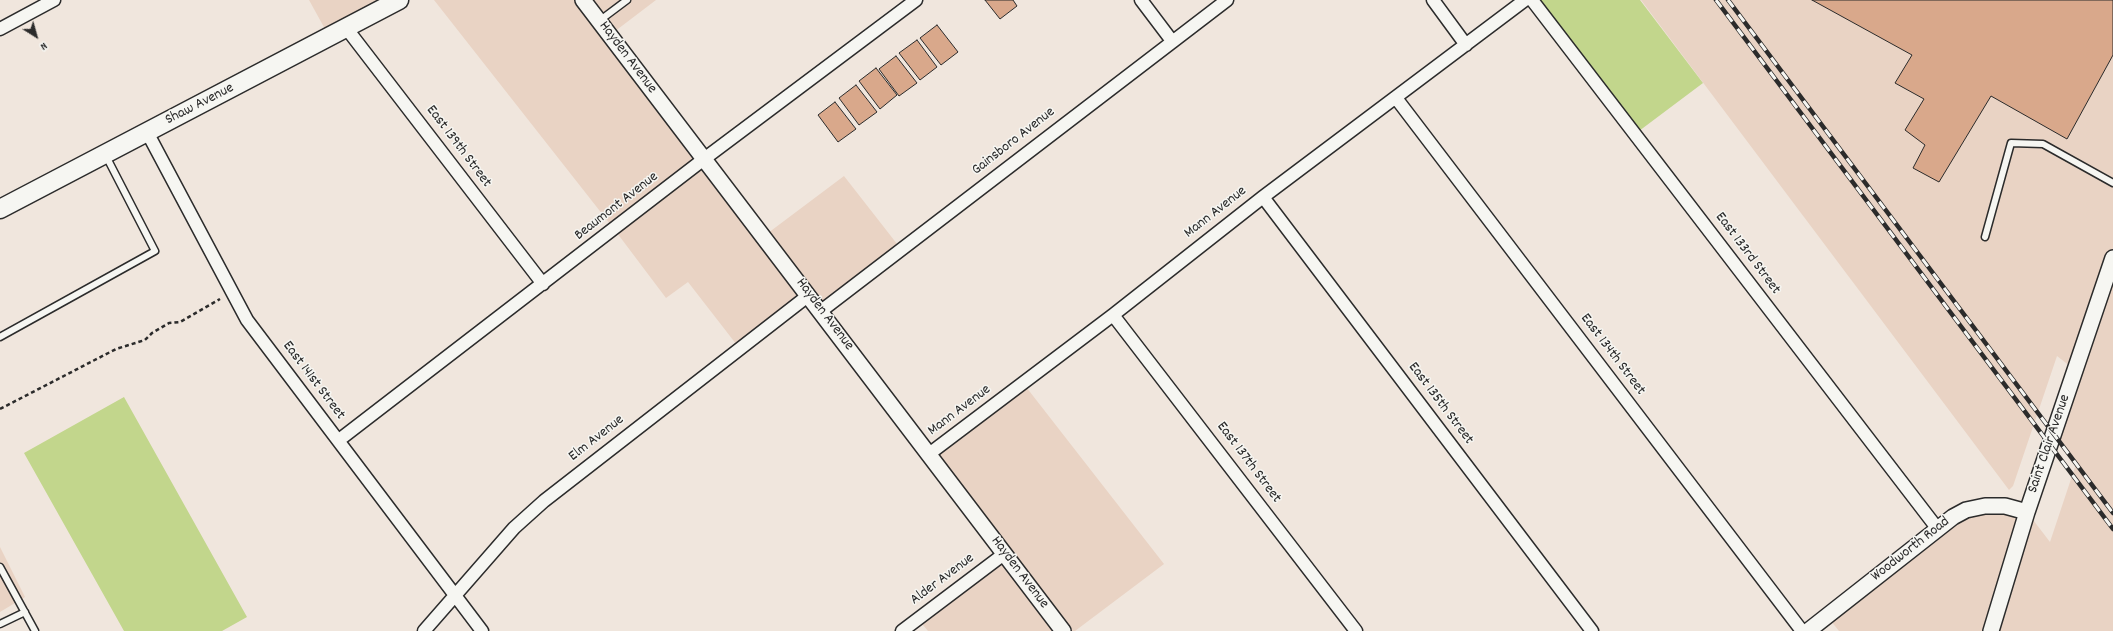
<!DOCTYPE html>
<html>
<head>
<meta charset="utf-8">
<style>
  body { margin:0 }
  #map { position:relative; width:2113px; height:631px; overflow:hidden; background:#f0e6dd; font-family:Dekko,sans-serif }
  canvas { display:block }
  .north { position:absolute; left:16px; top:16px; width:40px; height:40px; -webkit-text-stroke:3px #f6f6f2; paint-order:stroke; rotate:143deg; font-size:11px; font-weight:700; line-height:16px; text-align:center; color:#2b2b2b }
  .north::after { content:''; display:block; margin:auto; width:14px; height:18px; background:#2b2b2b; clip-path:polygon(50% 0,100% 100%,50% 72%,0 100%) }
</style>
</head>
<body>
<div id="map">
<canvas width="2113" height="631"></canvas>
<div class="north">N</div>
</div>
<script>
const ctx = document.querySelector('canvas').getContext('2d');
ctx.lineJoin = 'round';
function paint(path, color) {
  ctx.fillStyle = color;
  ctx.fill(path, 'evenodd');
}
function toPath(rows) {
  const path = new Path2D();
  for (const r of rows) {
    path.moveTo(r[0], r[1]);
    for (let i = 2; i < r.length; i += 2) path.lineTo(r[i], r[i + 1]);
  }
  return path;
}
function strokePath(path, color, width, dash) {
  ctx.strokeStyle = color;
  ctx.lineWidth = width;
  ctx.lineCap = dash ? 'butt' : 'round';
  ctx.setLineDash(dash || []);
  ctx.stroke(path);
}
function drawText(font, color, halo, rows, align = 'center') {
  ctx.font = font + ' Dekko,sans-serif';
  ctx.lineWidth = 3;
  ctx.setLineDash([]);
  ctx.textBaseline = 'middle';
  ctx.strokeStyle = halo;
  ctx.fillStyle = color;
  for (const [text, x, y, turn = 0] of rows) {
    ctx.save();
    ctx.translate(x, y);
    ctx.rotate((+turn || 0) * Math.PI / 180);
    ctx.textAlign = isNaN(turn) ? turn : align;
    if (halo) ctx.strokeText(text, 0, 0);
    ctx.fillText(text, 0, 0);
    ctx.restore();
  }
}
paint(toPath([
  [309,0,399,0,330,38],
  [434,0,656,0,610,35,764,236,844,176,901,249,821,311,810,296,740,349,688,282,666,298,614,229],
  [1641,0,2113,0,2113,631,1839,631,1827,616,1966,510,2027,512,2050,542,2076,464,2053,433,2075,370,2057,356,2013,486,2009,490],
  [1023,383,1164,564,1075,631,928,631,918,619,1004,554,929,454],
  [0,547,25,597,0,612]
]), '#e9d3c4');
paint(toPath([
  [1532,0,1640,0,1703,83,1635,134],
  [124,397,247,617,222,631,124,631,24,453]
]), '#c2d68c');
const building = toPath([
  [985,0,1013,0,1017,6,1000,19,985,0],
  [1812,0,2113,0,2113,55,2067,139,1991,96,1939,182,1913,168,1925,145,1905,130,1924,99,1895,83,1912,55,1812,0],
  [937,25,958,52,941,65,920,38,937,25],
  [917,40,937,67,920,80,899,53,917,40],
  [896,56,917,83,899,96,879,69,896,56],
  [876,68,897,95,880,109,859,81,876,68],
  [856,85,877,112,859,125,839,98,856,85],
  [835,102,856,129,838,142,818,115,835,102]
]);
paint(building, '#d9a88b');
strokePath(building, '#2b2b2b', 1);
const service = toPath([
  [599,21,627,0],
  [1985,237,2011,143,2043,144,2113,183],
  [0,337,155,251,106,156],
  [0,567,35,631],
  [0,624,25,612]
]);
const minor = toPath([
  [1141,0,1172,41],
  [1433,0,1466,45],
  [1532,0,1937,528],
  [0,29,54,0],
  [347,29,543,284],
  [1396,98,1802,631],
  [147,132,247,320,482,631],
  [1263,197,1592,631],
  [821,311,1227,0],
  [1113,315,1356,631],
  [339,440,704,159,916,0],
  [929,454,1113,315,1263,197,1525,0],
  [424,631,514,528,544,501,809,295],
  [902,631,1004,554]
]);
const tertiary = toPath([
  [583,0,1063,631],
  [1808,631,1953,517,1966,510,1985,506,2005,506,2027,512],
  [1991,631,2027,512,2113,258]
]);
const secondary = toPath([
  [0,209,399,0]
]);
strokePath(service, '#2b2b2b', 9);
strokePath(minor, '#2b2b2b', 15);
strokePath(tertiary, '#2b2b2b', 18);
strokePath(secondary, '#2b2b2b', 21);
strokePath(toPath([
  [0,409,116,349,145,340,152,333,169,323,180,322,220,299]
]), '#2b2b2b', 2.5, [4, 3]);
strokePath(service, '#f6f6f2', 6);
strokePath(minor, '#f6f6f2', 12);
strokePath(tertiary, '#f6f6f2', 15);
strokePath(secondary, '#f6f6f2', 18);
const rail = toPath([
  [1716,0,2113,529],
  [1728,0,2113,513]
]);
strokePath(rail, '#2b2b2b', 4.5);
strokePath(rail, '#f6f6f2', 3, [9]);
drawText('15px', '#2b2b2b', '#f6f6f2', [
  ["Hayden Avenue",627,58,53],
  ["Shaw Avenue",200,105,-27],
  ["Gainsboro Avenue",1014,142,-38],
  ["East 139th Street",458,147,53],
  ["Beaumont Avenue",617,207,-38],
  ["Mann Avenue",1216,213,-38],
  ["East 133rd Street",1747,254,53],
  ["Hayden Avenue",824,315,53],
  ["East 134th Street",1612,355,53],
  ["East 141st Street",313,381,53],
  ["East 135th Street",1440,404,53],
  ["Mann Avenue",960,411,-37],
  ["Elm Avenue",597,439,-38],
  ["Saint Clair Avenue",2050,444,-71],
  ["East 137th Street",1248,463,53],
  ["Woodworth Road",1911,550,-38],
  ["Hayden Avenue",1019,573,53],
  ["Alder Avenue",943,580,-37]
]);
</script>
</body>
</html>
